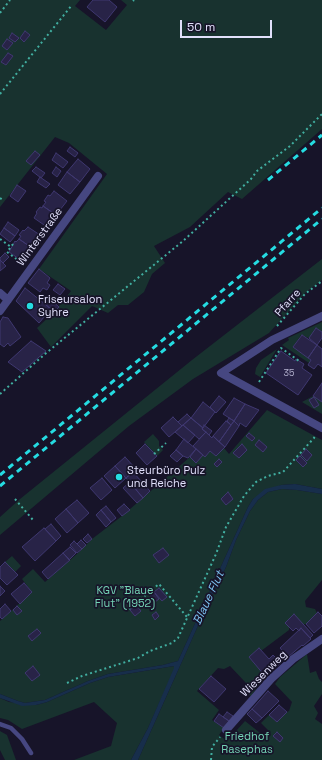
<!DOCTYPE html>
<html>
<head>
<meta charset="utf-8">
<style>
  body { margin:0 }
  #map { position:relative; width:322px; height:760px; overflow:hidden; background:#171429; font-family:"Space Grotesk",sans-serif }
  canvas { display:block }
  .scale { position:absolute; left:180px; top:20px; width:92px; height:18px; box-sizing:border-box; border:2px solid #e1e0fb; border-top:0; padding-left:5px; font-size:12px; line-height:14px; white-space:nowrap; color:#e1e0fb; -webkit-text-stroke:3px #171429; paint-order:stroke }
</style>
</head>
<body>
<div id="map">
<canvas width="322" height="760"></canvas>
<div class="scale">50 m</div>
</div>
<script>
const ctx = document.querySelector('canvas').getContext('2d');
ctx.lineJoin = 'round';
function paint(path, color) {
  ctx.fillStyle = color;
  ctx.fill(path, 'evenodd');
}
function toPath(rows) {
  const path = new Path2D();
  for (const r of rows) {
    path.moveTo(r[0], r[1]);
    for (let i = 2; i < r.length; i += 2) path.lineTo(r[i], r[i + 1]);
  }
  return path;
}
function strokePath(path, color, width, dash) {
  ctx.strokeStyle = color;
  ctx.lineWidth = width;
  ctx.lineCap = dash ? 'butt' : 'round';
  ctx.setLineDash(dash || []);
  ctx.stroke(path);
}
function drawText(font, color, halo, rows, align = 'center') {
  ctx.font = font + ' "Space Grotesk",sans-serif';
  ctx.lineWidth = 3.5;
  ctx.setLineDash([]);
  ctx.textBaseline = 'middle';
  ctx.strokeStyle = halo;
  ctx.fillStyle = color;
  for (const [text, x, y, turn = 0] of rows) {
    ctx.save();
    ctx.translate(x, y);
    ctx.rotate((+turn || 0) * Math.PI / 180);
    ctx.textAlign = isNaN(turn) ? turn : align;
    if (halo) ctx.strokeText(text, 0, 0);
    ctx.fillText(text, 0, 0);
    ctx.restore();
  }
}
paint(toPath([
  [0,0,80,0,75,6,106,30,127,5,121,0,322,0,322,129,242,199,228,192,190,227,154,246,165,263,152,274,144,292,128,305,118,305,108,313,92,306,51,347,37,328,54,312,71,291,39,269,107,174,69,143,55,137,0,207],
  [322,259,322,280,306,292,269,333,193,379,129,426,0,535,0,517,20,499,192,360],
  [322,322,322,332,316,328,309,338,301,335,293,347,311,360,309,363,282,345,289,340,288,338],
  [277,349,260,377,255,374,256,368,261,360],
  [313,396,322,402,322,414,302,402],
  [267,410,322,440,322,489,295,484,281,485,253,499,248,507,178,661,163,665,108,674,88,681,45,700,25,703,18,701,0,694,0,621,32,592,22,579,33,569,45,582,78,553,92,539,122,516,190,457,196,463,203,455,205,457,210,451,216,456,224,448,229,454],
  [153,434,159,441,159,446,163,450,157,456,144,442],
  [282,489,297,490,322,494,322,580,305,601,306,607,315,609,317,613,306,624,289,627,289,630,261,651,259,648,249,657,265,676,251,696,246,693,246,683,230,666,224,669,218,668,197,691,219,710,212,720,224,728,219,735,227,741,245,721,264,736,268,730,261,723,269,715,277,722,287,712,289,711,292,702,275,684,280,677,307,654,310,673,316,671,319,679,322,682,322,694,314,706,318,713,315,719,322,724,322,760,138,760,205,610,226,567,236,540,250,511,258,500,268,492],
  [12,556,21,566,15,572,5,562],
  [174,666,175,668,148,728,131,760,74,760,111,746,117,723,94,702,22,729,8,720,0,718,0,698,9,702,36,705,47,702,90,683,108,677],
  [0,731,7,735,16,760,5,760,0,750]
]), '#18322f');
paint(toPath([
  [295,484,322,489,322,494,297,490,282,489,268,492,258,500,250,511,236,540,226,567,205,610,138,760,131,760,148,728,174,668,174,666,108,677,90,683,47,702,36,705,22,706,0,698,0,694,18,701,25,703,45,700,88,681,108,674,163,665,178,661,248,507,253,499,265,489,281,485]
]), '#172e4b');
const building = toPath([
  [93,0,109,0,117,7,105,22,87,7,93,0],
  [25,31,30,35,24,42,20,38,25,31],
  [12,33,19,38,15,42,9,38,12,33],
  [7,39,13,43,7,50,2,46,7,39],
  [8,53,13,56,6,65,1,62,8,53],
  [70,147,78,153,75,157,67,151,70,147],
  [35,151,40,155,31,165,26,161,35,151],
  [56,153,68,162,63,168,52,160,56,153],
  [78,159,90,169,80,182,67,172,78,159],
  [36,167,45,173,41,178,32,171,36,167],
  [56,167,61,171,57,177,52,173,56,167],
  [67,172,80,182,70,194,58,185,67,172],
  [40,177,50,184,46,188,37,182,40,177],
  [17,185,26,191,18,202,10,196,17,185],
  [54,191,67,201,56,215,43,206,46,202,44,201,48,195,50,196,54,191],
  [43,206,56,215,47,227,34,218,37,213,36,212,40,207,42,208,43,206],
  [8,222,19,230,15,236,4,228,8,222],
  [28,227,40,235,32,248,19,239,21,236,19,235,23,230,24,231,28,227],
  [4,228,15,236,10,242,0,234,4,228],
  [19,239,32,248,22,261,9,252,15,241,16,242,19,239],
  [5,253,9,257,3,263,0,260,0,258,5,253],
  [0,260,6,266,0,271,0,260],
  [39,269,50,278,47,283,50,285,47,290,43,288,40,292,28,283,39,269],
  [58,284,65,289,60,295,53,290,58,284],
  [25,288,51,309,39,323,16,301,25,288],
  [49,298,59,307,54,312,45,304,49,298],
  [3,317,8,318,21,337,10,346,8,343,4,347,0,344,0,322,3,317],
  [316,328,322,332,322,338,317,345,309,338,316,328],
  [302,335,317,345,308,358,293,347,302,335],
  [31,341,46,351,22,372,8,362,31,341],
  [317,345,322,349,322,367,318,364,314,369,308,365,311,360,308,358,317,345],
  [281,351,295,361,296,359,304,364,302,368,312,375,298,395,266,373,281,351],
  [322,383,322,402,313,396,322,383],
  [219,396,226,402,216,413,210,407,219,396],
  [314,397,319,405,314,408,309,400,314,397],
  [234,398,245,404,234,421,223,414,234,398],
  [203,402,215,412,203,428,191,418,203,402],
  [245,404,259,410,246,427,240,423,239,426,234,421,245,404],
  [187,414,191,418,182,426,178,422,187,414],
  [173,417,182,426,169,437,161,428,173,417],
  [191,418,203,428,202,429,206,432,199,439,183,425,191,418],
  [229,418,234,421,231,425,227,421,229,418],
  [226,421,231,425,219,442,213,436,226,421],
  [234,421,239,426,225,447,219,442,234,421],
  [183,425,195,435,188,443,175,432,183,425],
  [204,425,212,431,209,435,202,429,204,425],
  [206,432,212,438,213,436,225,447,216,456,210,451,205,457,193,446,206,432],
  [249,433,255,438,252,441,246,436,249,433],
  [184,439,196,449,188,458,183,456,176,450,184,439],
  [259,440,267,447,263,452,255,445,259,440],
  [145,444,157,456,147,465,136,453,145,444],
  [242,444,247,450,239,458,233,453,242,444],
  [196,449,203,455,196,463,190,457,196,449],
  [306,449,312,455,307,461,301,455,306,449],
  [176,450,183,456,177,462,170,456,176,450],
  [300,456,307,463,303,467,296,460,300,456],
  [125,457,136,469,126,478,115,466,125,457],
  [219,459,222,462,217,467,214,464,219,459],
  [115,466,126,478,115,488,104,476,115,466],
  [133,472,150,491,143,498,126,478,133,472],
  [102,478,112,490,101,500,90,488,102,478],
  [130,482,143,498,137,503,123,488,130,482],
  [228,492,233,499,226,505,221,499,228,492],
  [77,500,89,513,78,523,66,509,77,500],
  [124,504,130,510,122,516,117,510,124,504],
  [106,506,116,518,111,522,101,510,106,506],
  [66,509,78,523,67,533,55,519,66,509],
  [101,510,111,522,106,527,96,515,101,510],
  [51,524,61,536,56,541,45,529,51,524],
  [44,528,56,541,35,561,22,547,44,528],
  [88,534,92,539,87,543,83,539,88,534],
  [81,540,86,545,82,549,77,544,81,540],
  [74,541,82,549,77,553,70,545,74,541],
  [70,547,76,553,69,560,63,553,70,547],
  [163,548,169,555,159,563,153,555,163,548],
  [63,553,70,560,48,579,42,572,63,553],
  [5,562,18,575,7,585,0,578,0,567,5,562],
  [24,583,32,592,20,604,11,594,24,583],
  [0,586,5,591,0,596,0,586],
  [159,588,167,597,162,601,154,592,159,588],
  [154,592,159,599,155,602,150,595,154,592],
  [5,604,11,611,2,619,0,617,0,609,5,604],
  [136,605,141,611,135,616,130,610,136,605],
  [17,606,22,611,17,615,13,610,17,606],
  [156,612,159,616,155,620,152,615,156,612],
  [318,612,322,616,322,626,314,633,306,624,318,612],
  [294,614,313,635,310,638,301,628,299,631,296,628,293,631,285,623,294,614],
  [301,628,311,639,303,646,302,645,288,657,280,648,301,628],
  [37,629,41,633,32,641,28,636,37,629],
  [259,648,269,659,273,655,281,663,265,676,249,657,259,648],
  [33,666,40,675,32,681,25,673,33,666],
  [211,676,226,689,214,702,199,689,211,676],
  [268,691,279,701,262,718,252,709,268,691],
  [279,705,287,712,277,722,269,715,279,705],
  [252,709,262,718,256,723,247,714,252,709],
  [227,712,233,716,229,721,223,717,227,712],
  [219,714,229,721,224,728,214,721,219,714],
  [277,732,283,738,280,742,273,736,277,732]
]);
paint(building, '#282347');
strokePath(building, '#3f3870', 1);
strokePath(toPath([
  [133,1,134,0],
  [0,13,10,0],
  [0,94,72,5],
  [0,198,3,200],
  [0,239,11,247],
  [13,244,7,252,23,264],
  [277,326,305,294,322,281],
  [259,382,281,348,299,361],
  [0,394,45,354,183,241,251,179,257,171,290,146,322,114],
  [154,454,166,443],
  [15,499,33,520],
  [129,609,159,584,187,617],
  [67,683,82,676,138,658,150,651,172,643,178,638,216,554,226,527,244,496,256,482,268,476,283,472,314,438,315,434],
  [211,760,212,747,220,737]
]), '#41aea0', 2, [2, 3]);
strokePath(toPath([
  [0,724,11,728,22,739,31,753]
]), '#464781', 4.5);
strokePath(toPath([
  [0,293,8,300],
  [0,311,98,176],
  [322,316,272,340,221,373,322,428],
  [226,730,271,679,293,659,322,639]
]), '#464781', 8);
strokePath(toPath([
  [268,180,322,135],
  [0,475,322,208],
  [0,486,322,219]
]), '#25dce2', 3, [6, 5]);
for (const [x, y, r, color] of [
  [30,306,4,"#25dce2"],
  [119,477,4,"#25dce2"]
]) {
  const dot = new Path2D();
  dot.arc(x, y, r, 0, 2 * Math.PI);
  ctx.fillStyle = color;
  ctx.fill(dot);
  strokePath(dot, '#171429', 1.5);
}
drawText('9px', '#b3b1ce', null, [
  ["35",289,374]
]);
drawText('11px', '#e1e0fb', '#171429', [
  ["Winterstraße",40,237,-54],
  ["Pfarre",288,303,-48],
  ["Wiesenweg",264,674,-45]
]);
drawText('11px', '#e1e0fb', '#171429', [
  ["Friseursalon",38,300],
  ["Syhre",38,313],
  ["Steurbüro Pulz",127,471],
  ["und Reiche",127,484]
], 'left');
drawText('11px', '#74d3b5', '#171429', [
  ["KGV \"Blaue",125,591],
  ["Flut\" (1952)",125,604],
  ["Friedhof",247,737],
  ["Rasephas",247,750]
]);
drawText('italic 12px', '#7bc0ee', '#171429', [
  ["Blaue Flut",209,598,-65]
]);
</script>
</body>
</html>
